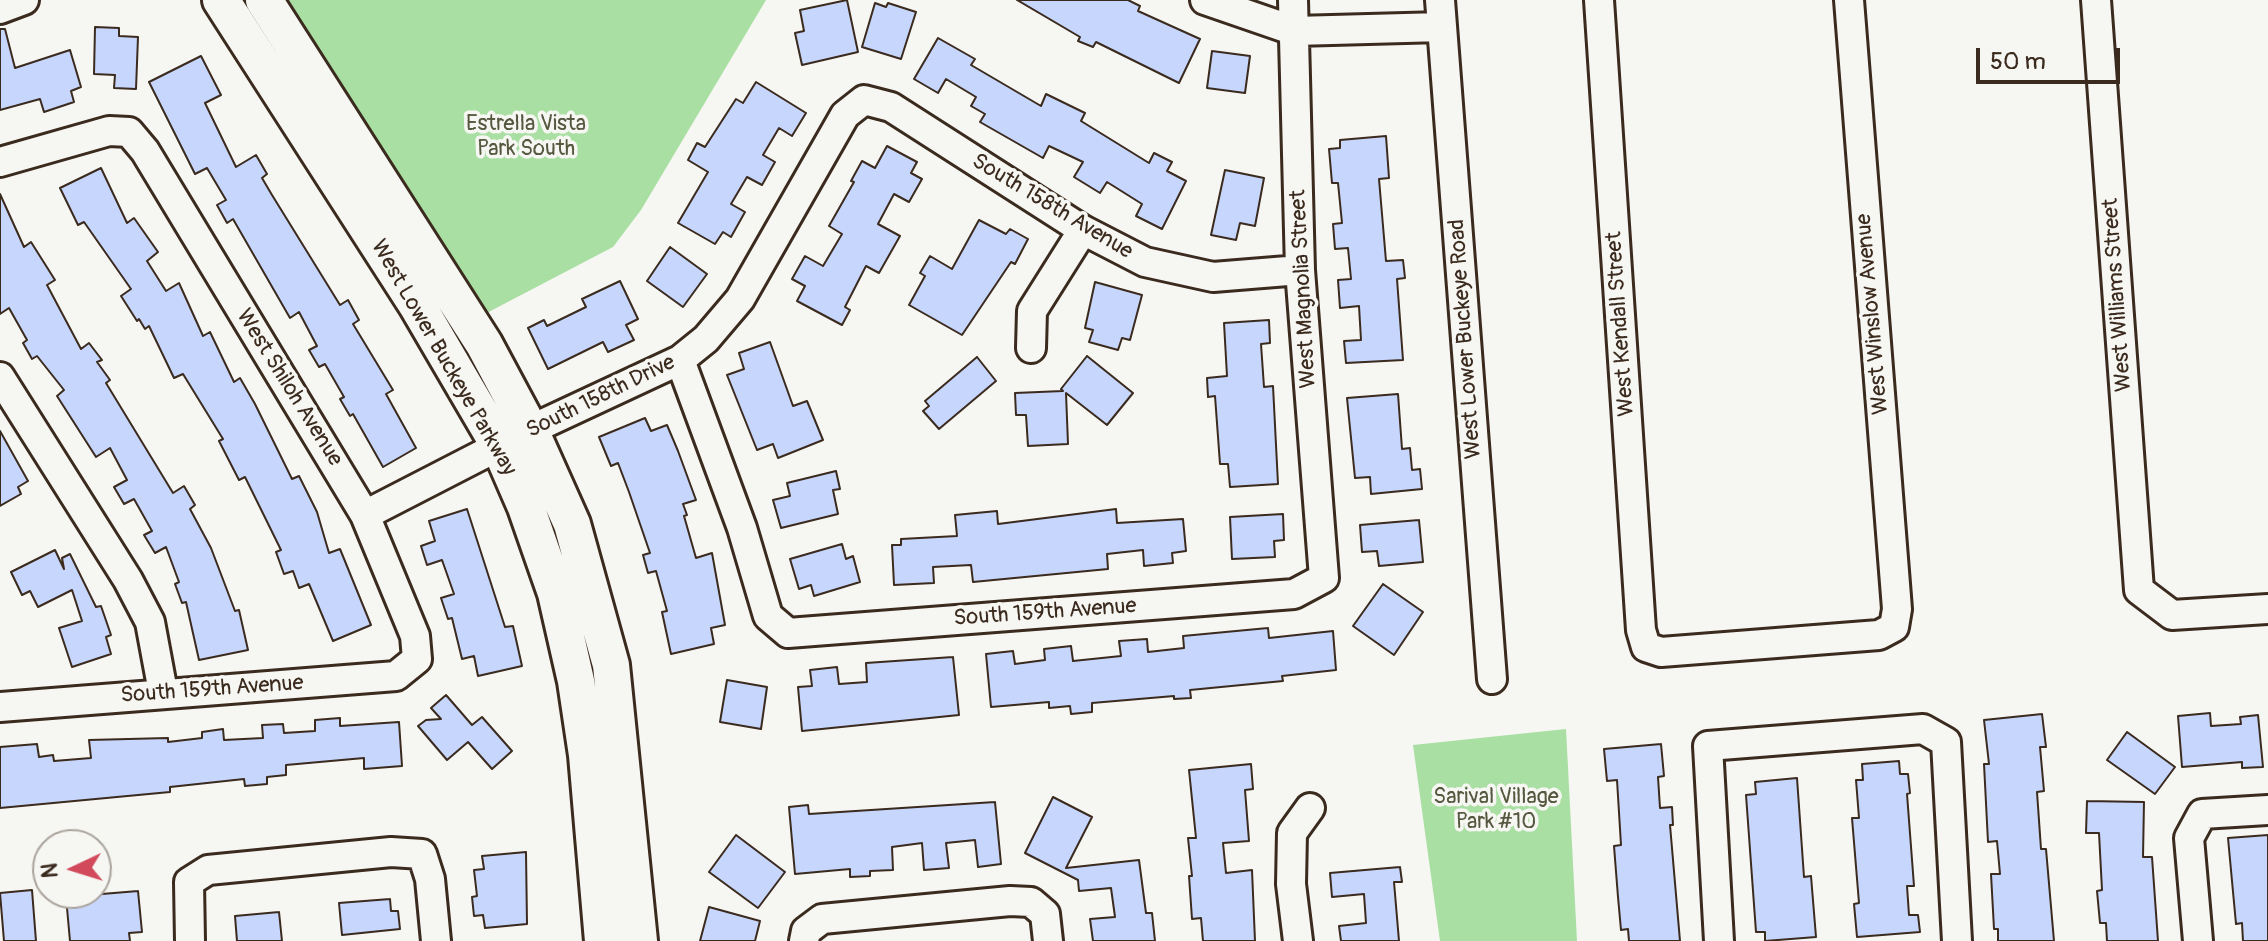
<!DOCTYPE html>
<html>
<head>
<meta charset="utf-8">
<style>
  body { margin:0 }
  #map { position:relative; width:2268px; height:941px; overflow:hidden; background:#f6f6f2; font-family:Pangolin,sans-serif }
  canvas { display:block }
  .north { position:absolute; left:32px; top:829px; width:80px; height:80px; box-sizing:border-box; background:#f6f6f2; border:2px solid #aba49d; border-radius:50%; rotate:266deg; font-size:22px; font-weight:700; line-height:32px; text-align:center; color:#3b2a1e }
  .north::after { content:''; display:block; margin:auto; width:28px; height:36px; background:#d1495b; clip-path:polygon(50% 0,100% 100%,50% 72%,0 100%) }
  .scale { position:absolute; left:1976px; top:48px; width:144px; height:36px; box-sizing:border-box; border:4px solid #3b2a1e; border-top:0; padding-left:10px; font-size:24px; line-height:28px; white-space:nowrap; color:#3b2a1e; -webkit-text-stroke:6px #f6f6f2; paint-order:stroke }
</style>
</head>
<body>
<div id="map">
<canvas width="2268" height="941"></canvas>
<div class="north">N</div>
<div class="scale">50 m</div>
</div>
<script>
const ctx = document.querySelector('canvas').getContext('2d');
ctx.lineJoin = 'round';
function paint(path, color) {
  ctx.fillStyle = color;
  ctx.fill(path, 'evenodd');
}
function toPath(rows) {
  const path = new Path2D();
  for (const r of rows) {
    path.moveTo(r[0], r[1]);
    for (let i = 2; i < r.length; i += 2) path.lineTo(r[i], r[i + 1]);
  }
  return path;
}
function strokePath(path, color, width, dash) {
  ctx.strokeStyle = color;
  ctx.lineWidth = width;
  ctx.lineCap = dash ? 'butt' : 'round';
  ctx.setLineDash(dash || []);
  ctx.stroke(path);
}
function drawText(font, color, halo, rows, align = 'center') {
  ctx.font = font + ' Pangolin,sans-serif';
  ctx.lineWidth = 7;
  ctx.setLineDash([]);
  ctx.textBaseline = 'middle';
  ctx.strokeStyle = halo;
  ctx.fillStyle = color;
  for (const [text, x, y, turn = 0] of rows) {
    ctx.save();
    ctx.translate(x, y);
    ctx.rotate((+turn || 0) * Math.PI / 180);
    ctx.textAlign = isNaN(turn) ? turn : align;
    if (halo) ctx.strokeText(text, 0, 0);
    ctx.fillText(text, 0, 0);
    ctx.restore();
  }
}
paint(toPath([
  [276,0,766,0,641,210,613,247,479,317],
  [1566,729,1577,941,1440,941,1413,745]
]), '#a9dfa2');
const building = toPath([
  [847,0,858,52,802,65,795,33,804,31,800,10,847,0],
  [1017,0,1128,0,1140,6,1138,11,1200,39,1179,83,1096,42,1093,47,1078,41,1080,37,1017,0],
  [875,3,886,7,888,3,916,12,901,59,862,47,875,3],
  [95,27,119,28,119,36,138,37,136,89,114,88,115,75,94,74,95,27],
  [0,29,5,29,15,68,70,50,81,87,71,91,74,102,44,112,40,99,0,110,0,29],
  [938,38,975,59,971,65,1041,106,1046,94,1085,113,1081,121,1149,163,1154,153,1172,162,1167,171,1186,181,1162,229,1136,216,1142,204,1107,182,1100,193,1074,177,1083,162,1049,146,1043,158,980,122,985,114,971,106,976,97,946,79,938,93,914,79,938,38],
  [1212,51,1250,56,1245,93,1207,88,1212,51],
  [201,56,221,95,205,103,236,167,256,155,267,174,262,178,272,195,340,305,348,300,359,320,353,324,393,390,386,394,416,448,383,467,353,414,350,416,340,399,344,397,325,364,319,367,309,350,317,346,299,312,290,318,233,219,227,223,217,205,226,200,207,168,195,174,149,82,201,56],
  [756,82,806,113,792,136,779,128,763,155,775,162,762,185,747,177,731,204,745,212,731,237,723,232,715,244,678,223,708,172,688,160,697,143,705,147,736,99,743,103,756,82],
  [1386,136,1389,178,1379,179,1386,261,1403,260,1405,278,1397,279,1403,360,1346,363,1344,341,1361,340,1359,306,1340,308,1338,280,1351,279,1348,248,1335,249,1333,224,1342,223,1338,183,1332,183,1329,149,1340,148,1340,140,1386,136],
  [887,146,917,162,911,173,922,179,909,202,894,194,878,224,900,236,879,273,866,266,845,307,850,310,842,325,797,301,805,286,792,279,805,256,823,266,842,234,829,226,854,182,851,181,862,161,875,168,887,146],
  [101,168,127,223,134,218,158,252,147,261,166,291,179,283,203,336,210,332,234,382,240,378,255,404,292,479,299,476,317,512,329,553,340,549,371,625,333,641,309,584,299,588,293,571,284,574,276,552,281,550,245,477,239,480,219,441,223,439,183,374,174,378,149,326,145,329,139,319,137,321,121,296,131,289,84,222,78,225,60,188,101,168],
  [1225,170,1264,178,1255,226,1240,223,1236,240,1211,235,1225,170],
  [0,194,24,247,31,242,55,280,47,285,81,349,89,343,102,360,97,362,110,380,106,383,173,493,184,486,195,505,190,509,211,548,235,611,239,610,248,650,199,660,186,602,182,603,175,584,179,582,166,547,155,553,144,535,152,531,134,499,124,504,114,487,127,480,110,448,96,457,57,396,64,390,37,356,32,359,23,343,27,340,9,308,0,314,0,194],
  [979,220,1006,234,1010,229,1028,239,1015,264,1011,262,962,335,909,305,925,276,920,273,930,256,952,269,979,220],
  [670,247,707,274,683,307,647,281,670,247],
  [620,281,638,319,626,325,634,340,608,352,603,342,548,369,528,328,544,320,547,326,586,307,582,299,620,281],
  [1095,282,1142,295,1130,340,1122,338,1118,350,1089,342,1093,330,1085,328,1095,282],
  [1269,320,1270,343,1261,344,1264,387,1273,386,1278,484,1230,487,1228,464,1220,464,1215,396,1208,397,1207,378,1227,376,1224,323,1269,320],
  [770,342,793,406,807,401,823,440,778,458,773,444,757,450,727,375,744,369,739,353,770,342],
  [1087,356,1133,393,1107,425,1066,393,1068,444,1028,446,1026,415,1016,415,1015,393,1063,391,1061,389,1087,356],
  [977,357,996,381,939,429,923,411,929,406,925,401,977,357],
  [1398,394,1402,449,1410,448,1412,470,1420,469,1422,489,1371,494,1370,477,1355,478,1347,398,1398,394],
  [645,418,651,431,667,425,678,451,696,500,683,504,687,515,684,516,696,558,712,553,725,625,711,628,714,644,671,654,662,612,667,611,656,571,648,573,643,555,650,553,629,492,618,463,611,466,599,437,645,418],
  [0,431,28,481,18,487,21,494,0,506,0,431],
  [836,471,840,489,833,490,838,514,781,528,773,500,790,496,787,483,836,471],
  [467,509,505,627,513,626,522,666,478,676,474,656,462,659,452,618,448,619,441,598,454,594,442,560,427,565,421,546,435,541,429,521,467,509],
  [1116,509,1117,523,1183,519,1186,551,1172,553,1173,563,1144,566,1143,550,1107,554,1108,569,973,582,971,565,933,567,934,583,894,585,892,545,901,545,901,539,957,536,955,515,997,511,998,524,1116,509],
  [1283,514,1284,540,1274,541,1275,557,1232,559,1230,517,1283,514],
  [1419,520,1423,562,1379,566,1377,551,1362,552,1360,525,1419,520],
  [842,544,846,559,853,556,860,582,814,596,811,585,799,589,790,559,842,544],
  [55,550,64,569,62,558,70,554,96,607,101,606,111,635,106,637,111,654,72,667,59,628,82,621,72,590,38,607,30,591,22,595,11,572,55,550],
  [1383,584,1423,612,1394,655,1353,626,1383,584],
  [1268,628,1269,638,1333,631,1336,670,1282,676,1283,681,1190,690,1191,698,1174,699,1174,696,1092,703,1092,712,1071,714,1070,706,1049,708,1049,702,991,707,986,654,1013,651,1015,664,1045,660,1044,649,1071,646,1073,661,1121,656,1119,641,1147,639,1148,652,1184,648,1183,636,1268,628],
  [953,657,959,715,802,731,798,687,812,686,810,670,837,667,839,684,867,682,866,663,953,657],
  [727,680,767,687,761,729,720,722,727,680],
  [446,695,472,725,482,717,512,751,492,769,468,742,447,760,418,726,426,720,441,719,431,708,446,695],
  [2210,713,2211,726,2241,724,2240,717,2258,715,2263,767,2242,768,2242,762,2182,767,2178,716,2210,713],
  [2042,714,2046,747,2040,747,2044,791,2037,792,2041,849,2046,849,2054,941,1998,941,1998,929,1994,929,1991,874,2000,874,1997,841,1988,842,1984,764,1989,764,1984,720,2042,714],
  [340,718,340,726,399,722,402,766,364,769,364,758,286,765,286,775,267,777,267,784,245,786,244,779,170,787,170,792,0,808,0,747,37,744,39,757,53,755,54,761,91,758,89,740,168,738,168,742,202,738,202,732,223,729,224,740,263,738,262,725,283,724,284,733,315,731,315,720,340,718],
  [2127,732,2175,767,2155,794,2107,760,2127,732],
  [1661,744,1664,776,1658,777,1660,808,1672,807,1673,825,1670,825,1680,941,1629,941,1628,929,1621,930,1618,897,1614,846,1621,845,1617,780,1607,781,1604,749,1661,744],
  [1899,761,1900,774,1908,774,1910,793,1907,794,1914,886,1907,886,1909,915,1918,915,1920,932,1857,937,1854,904,1859,903,1852,818,1859,818,1856,780,1863,780,1862,764,1899,761],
  [1251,764,1253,789,1245,790,1249,841,1223,843,1226,873,1252,870,1255,941,1203,941,1201,918,1192,919,1189,876,1192,876,1188,838,1196,838,1189,770,1251,764],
  [1797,778,1804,877,1811,876,1816,937,1765,941,1765,932,1756,932,1746,795,1756,794,1755,782,1797,778],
  [1053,797,1092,817,1066,868,1139,860,1146,913,1152,913,1155,941,1093,941,1090,919,1115,917,1111,888,1079,891,1078,880,1025,853,1053,797],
  [2087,801,2144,802,2143,857,2152,857,2158,941,2107,941,2106,923,2100,923,2097,891,2102,890,2099,833,2086,833,2087,801],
  [995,802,1001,864,978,867,975,840,946,843,949,868,924,870,922,843,892,847,893,870,870,871,870,876,850,877,850,869,795,874,789,807,808,805,809,814,995,802],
  [736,835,785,872,758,908,709,872,736,835],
  [2268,835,2268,941,2243,941,2242,923,2236,924,2228,838,2268,835],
  [526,852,527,924,485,928,483,915,474,916,472,897,477,896,474,870,484,869,482,856,526,852],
  [1400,867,1402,882,1394,882,1399,941,1341,941,1339,926,1366,923,1364,894,1332,897,1330,873,1400,867],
  [32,890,36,941,4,941,0,893,32,890],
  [138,891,142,932,129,933,130,941,70,941,66,897,138,891],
  [390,899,391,911,398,911,400,929,342,935,339,903,390,899],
  [709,907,760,921,755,941,700,941,709,907],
  [279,912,282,941,237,941,235,916,279,912]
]);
paint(building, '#c6d6fc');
strokePath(building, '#3b2a1e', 2);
const minor = toPath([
  [1205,0,1295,31,1442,27],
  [1440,0,1492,679],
  [1599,0,1641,630,1646,647,1661,652,1879,635,1894,627,1897,609,1849,0],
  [2096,0,2139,590,2172,615,2268,609],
  [0,9,24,0],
  [0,162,109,131,129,132,145,151,365,515,415,636,417,659,396,676,0,707],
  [1031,348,1032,311,1083,230],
  [680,360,742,528,768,616,788,633,1294,594,1324,578,1300,270,1293,0],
  [0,377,128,580,150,622,163,692],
  [365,515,530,430,680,360,706,339,740,299,845,115,864,100,891,107,1083,230,1145,262,1213,277,1300,270],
  [190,941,189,882,208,870,391,852,422,854,430,879,436,941],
  [804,941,806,931,822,919,1010,901,1031,902,1045,914,1048,941],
  [1298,941,1291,884,1292,833,1310,808],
  [1719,941,1708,746,1923,729,1946,742,1957,941],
  [2198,941,2189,838,2202,814,2268,810]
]);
const major = toPath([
  [221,0,417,305,500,447,526,507,556,593,576,681,587,755,603,941],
  [264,0,484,344,530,430,572,524,611,665,639,941]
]);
strokePath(minor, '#3b2a1e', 34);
strokePath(major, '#3b2a1e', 42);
strokePath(minor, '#f6f6f2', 28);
strokePath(major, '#f6f6f2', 36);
drawText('22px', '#56573f', '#f6f6f2', [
  ["Estrella Vista",526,124],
  ["Park South",526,149],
  ["Sarival Village",1496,797],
  ["Park #10",1496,822]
]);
drawText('22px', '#3b2a1e', '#f6f6f2', [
  ["South 158th Avenue",1052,207,31],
  ["West Magnolia Street",1304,289,-93],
  ["West Williams Street",2118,295,-94],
  ["West Winslow Avenue",1873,314,-95],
  ["West Kendall Street",1621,324,-94],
  ["West Lower Buckeye Road",1466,339,-94],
  ["West Lower Buckeye Parkway",443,358,60],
  ["West Shiloh Avenue",289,388,58],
  ["South 158th Drive",601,397,-26],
  ["South 159th Avenue",1045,613,-4],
  ["South 159th Avenue",212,690,-4]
]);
</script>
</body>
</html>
